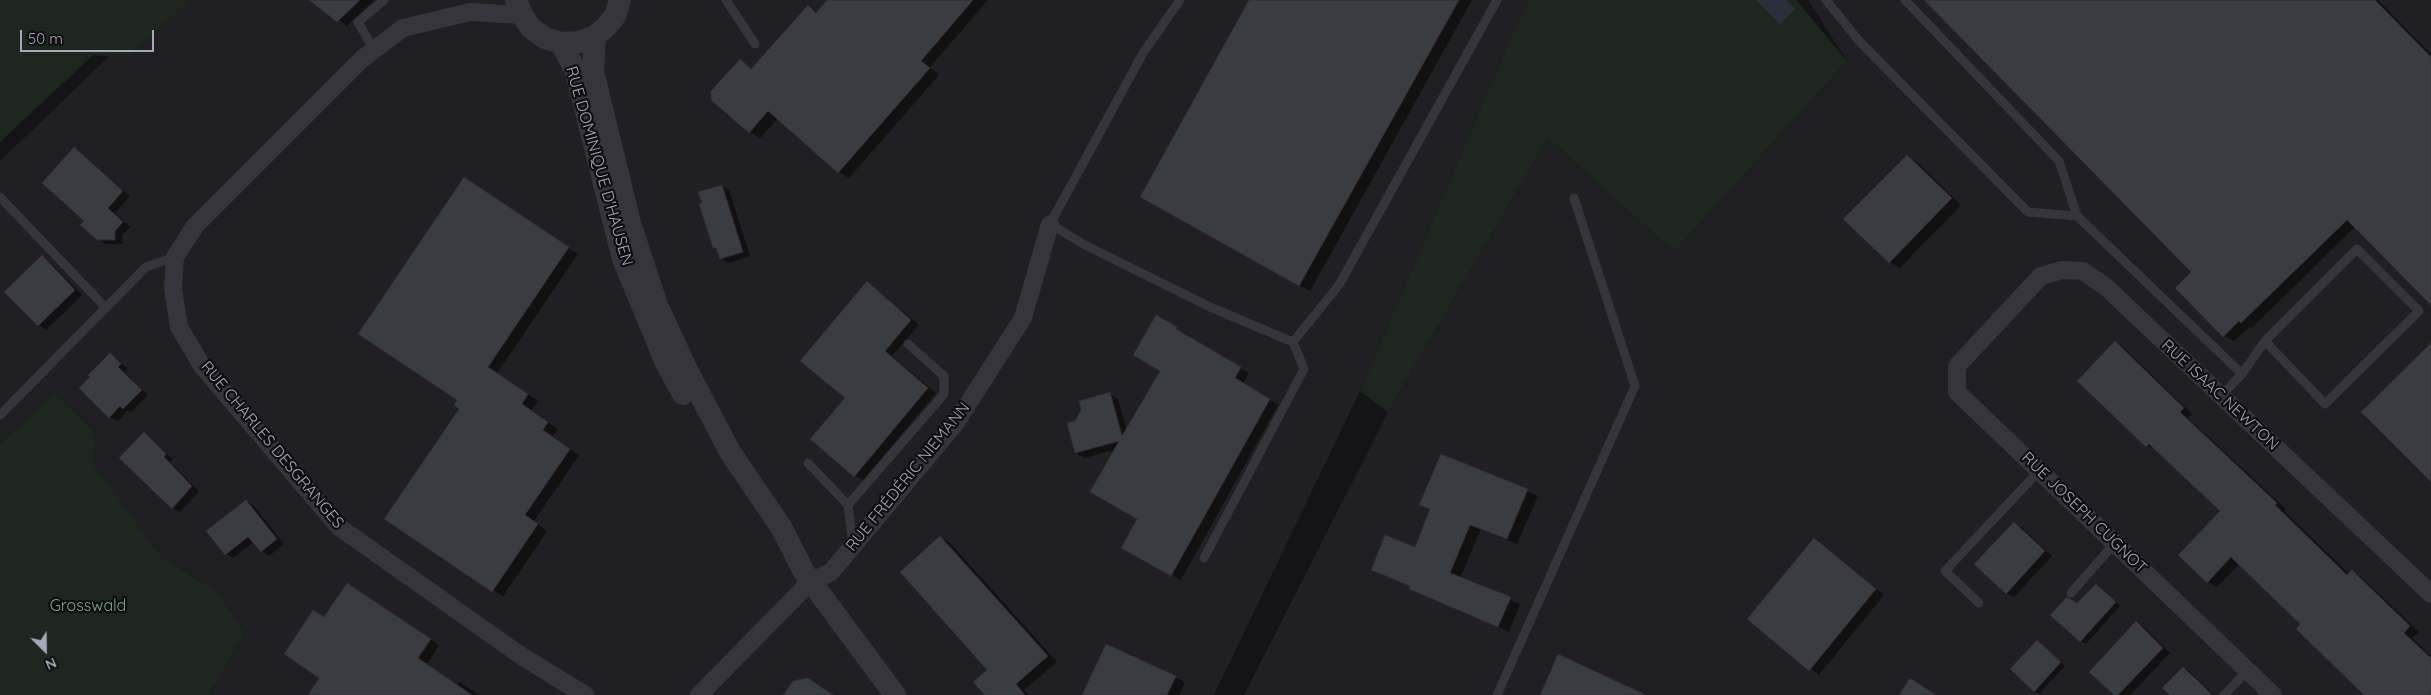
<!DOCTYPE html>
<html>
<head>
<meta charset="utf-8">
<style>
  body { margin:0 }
  #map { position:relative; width:2431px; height:695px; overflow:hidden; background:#141416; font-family:Quicksand,sans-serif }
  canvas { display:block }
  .north { position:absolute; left:20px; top:625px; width:50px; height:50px; -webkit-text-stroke:4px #0f0f11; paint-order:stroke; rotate:157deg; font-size:14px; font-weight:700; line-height:20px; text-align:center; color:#a5a8b7 }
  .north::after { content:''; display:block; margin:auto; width:18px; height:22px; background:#a5a8b7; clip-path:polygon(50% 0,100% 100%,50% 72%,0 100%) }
  .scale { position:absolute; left:20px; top:30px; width:134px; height:22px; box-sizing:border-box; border:2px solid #a5a8b7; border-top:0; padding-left:6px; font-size:15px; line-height:18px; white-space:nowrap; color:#a5a8b7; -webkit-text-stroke:4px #0f0f11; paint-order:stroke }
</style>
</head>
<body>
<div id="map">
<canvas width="2431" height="695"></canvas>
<div class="north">N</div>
<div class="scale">50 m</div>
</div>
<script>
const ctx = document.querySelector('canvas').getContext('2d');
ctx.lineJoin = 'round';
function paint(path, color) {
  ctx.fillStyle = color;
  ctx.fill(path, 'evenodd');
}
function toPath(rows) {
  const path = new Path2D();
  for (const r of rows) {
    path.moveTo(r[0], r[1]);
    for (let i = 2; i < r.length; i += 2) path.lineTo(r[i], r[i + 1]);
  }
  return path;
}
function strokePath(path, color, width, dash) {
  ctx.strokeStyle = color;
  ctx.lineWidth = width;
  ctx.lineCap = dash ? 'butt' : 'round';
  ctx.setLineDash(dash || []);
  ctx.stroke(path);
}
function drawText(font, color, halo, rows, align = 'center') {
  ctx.font = font + ' Quicksand,sans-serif';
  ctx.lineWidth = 4.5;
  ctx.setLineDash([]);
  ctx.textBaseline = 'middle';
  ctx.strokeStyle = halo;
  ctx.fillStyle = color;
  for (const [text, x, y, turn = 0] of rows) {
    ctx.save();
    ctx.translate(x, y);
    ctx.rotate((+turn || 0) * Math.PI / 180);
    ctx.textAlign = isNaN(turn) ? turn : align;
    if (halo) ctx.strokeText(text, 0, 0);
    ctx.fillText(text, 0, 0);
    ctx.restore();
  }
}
paint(toPath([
  [168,0,1529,0,1511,37,1360,391,1214,695,209,695,245,633,217,591,162,558,92,465,95,432,54,393,0,444,0,161],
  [1808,0,2431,0,2431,695,1244,695,1388,412,1548,138,1674,252,1847,61]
]), '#202023');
paint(toPath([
  [0,0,189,0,128,57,93,55,0,142],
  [1529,0,1796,0,1847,61,1674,252,1548,138,1388,412,1360,391,1511,37],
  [54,393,95,432,93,465,162,558,217,591,245,633,209,695,0,695,0,444]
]), '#1e2620');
paint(toPath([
  [1756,0,1786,0,1795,9,1780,24]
]), '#29303a');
paint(toPath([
  [312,0,374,0,347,26],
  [829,0,988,0,930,67,939,75,849,178,839,172,778,118,760,138,750,132,740,60,753,69,808,6,818,13],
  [1251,0,1472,0,1310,291,1142,197],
  [1926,0,2378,0,2431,54,2431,303,2355,227,2252,328,2249,327,2234,341,2224,336,2193,272],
  [74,149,130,196,115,213,130,227,122,235,123,244,106,244,98,239,86,221],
  [1907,156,1917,162,1961,205,1900,268,1890,262],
  [474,185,578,254,497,373,538,401,531,411,558,429,552,437,579,455,534,521,547,531,503,596,493,590,459,400],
  [722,186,729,190,750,256,728,263,721,258,718,250,714,248],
  [42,257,49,261,82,295,46,330,39,325,6,292],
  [867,282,919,325,892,356,936,393,863,480,855,476,847,398],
  [1157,317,1249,373,1243,384,1278,405,1181,580,1122,548,1139,519,1116,449,1085,458,1076,453,1076,422,1110,394,1118,399,1127,430,1162,371],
  [2115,343,2124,348,2192,414,2188,418,2286,509,2284,511,2349,574,2352,571,2361,577,2419,632,2412,638,2431,656,2431,695,2366,695,2302,624,2240,563,2217,587,2208,582,2221,511,2157,450,2147,446,2079,380],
  [110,355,128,369,125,372,148,395,131,412,128,410,118,421,110,417,81,388],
  [144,434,173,459,170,462,199,491,180,512,172,508],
  [1442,456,1538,496,1517,544,1481,529,1460,578,1520,604,1509,632,1411,588,1415,549,1431,510,1421,504],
  [246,501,254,506,284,544,269,556,262,551,254,542,233,558,226,554],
  [2015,523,2022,528,2052,556,2014,597,2006,593],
  [940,537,950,543,1057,662,1024,690,1029,695,987,695,989,670],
  [1814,540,1884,595,1819,675,1749,619],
  [2096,585,2120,606,2086,644,2081,641,2077,605],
  [357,590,439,645,427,664,457,685,459,682,480,695,310,695,321,678,325,618],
  [2137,623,2144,627,2170,653,2130,695,2116,695],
  [2038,641,2065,666,2039,694,2034,691],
  [1107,646,1185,682,1179,695,1084,695],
  [2183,668,2190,672,2213,695,2172,695]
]), '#0007');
const building = toPath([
  [309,0,360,0,337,22,309,0],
  [827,0,973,0,921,61,930,68,838,173,768,111,749,133,711,100,711,91,740,59,751,69,808,5,816,13,827,0],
  [1249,0,1459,0,1299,286,1140,197,1249,0],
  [1924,0,2375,0,2431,57,2431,305,2347,220,2241,323,2239,321,2223,337,2175,288,2191,272,1924,0],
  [74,147,123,191,108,208,123,222,115,231,115,240,97,240,80,225,84,221,42,183,74,147],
  [1907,155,1952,198,1889,263,1843,219,1907,155],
  [464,177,569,247,488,367,528,394,522,404,548,422,543,430,570,449,525,515,538,524,492,592,384,519,459,409,454,405,457,400,358,334,464,177],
  [722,185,743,252,720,259,716,248,713,248,699,204,702,203,698,192,722,185],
  [42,255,75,290,38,326,4,292,42,255],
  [867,281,911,320,885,351,928,388,854,477,810,439,845,398,800,361,867,281],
  [1156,315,1177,327,1176,329,1241,367,1235,378,1270,399,1171,576,1121,548,1137,519,1090,492,1119,441,1075,453,1067,423,1075,421,1081,410,1079,401,1110,392,1122,436,1160,371,1133,355,1156,315],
  [2115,341,2184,408,2180,412,2277,503,2275,505,2347,575,2352,570,2410,626,2404,633,2431,658,2431,695,2364,695,2296,629,2300,624,2231,557,2207,583,2178,555,2220,511,2149,444,2146,447,2077,381,2115,341],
  [2431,343,2431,482,2361,412,2431,343],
  [110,353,121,364,118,367,142,390,123,409,120,406,109,418,79,388,90,377,88,375,110,353],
  [144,432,166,454,164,457,192,486,172,509,119,458,144,432],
  [1441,454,1528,489,1507,539,1470,525,1450,573,1511,597,1498,627,1409,589,1410,586,1371,570,1385,535,1415,547,1430,509,1419,505,1441,454],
  [246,500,277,539,261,552,248,537,225,555,206,531,246,500],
  [2014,522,2045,551,2006,594,1974,564,2014,522],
  [940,536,1048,656,1016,684,1025,695,985,695,973,682,987,670,900,572,940,536],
  [1814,538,1876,589,1809,671,1747,619,1814,538],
  [347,583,431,639,418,658,472,695,308,695,319,678,284,654,313,610,324,617,347,583],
  [2096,584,2116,602,2080,642,2050,615,2067,597,2077,603,2096,584],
  [2136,621,2163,648,2118,695,2114,695,2089,672,2136,621],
  [2037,640,2061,662,2034,692,2010,669,2037,640],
  [1106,644,1176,676,1167,695,1082,695,1106,644],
  [1558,654,1646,695,1540,695,1558,654],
  [2183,667,2200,683,2212,695,2170,695,2162,688,2183,667],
  [808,678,833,695,783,695,793,681,808,678],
  [1910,678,1936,695,1899,695,1910,678]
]);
paint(building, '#3b3c41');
strokePath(building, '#2e2e32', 1);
strokePath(toPath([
  [726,0,755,44],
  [1180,0,1143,53,1050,224,1085,245,1210,307,1293,342,1304,369,1204,558],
  [1826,0,1860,42,2028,212,2077,216,2242,374,2221,396],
  [1905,0,2059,161,2077,216],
  [374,50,358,22,384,0],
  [0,197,106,308],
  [1293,342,1339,285,1497,0],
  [2242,374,2265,341,2357,249,2419,311,2325,404,2265,341],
  [0,415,146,267,175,257],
  [808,463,848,505],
  [853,545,848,505,944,394,944,376,908,344],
  [2071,593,2115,543],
  [1979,603,1945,571,2039,471],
  [1497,695,1635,386,1574,198],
  [2224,695,2248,670]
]), '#35353b', 9);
strokePath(toPath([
  [522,15,470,12,403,28,362,59,195,226,175,257,173,289,179,327,202,366,339,527,520,655,585,695],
  [699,695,810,582,831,572,955,424,1023,318,1050,224],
  [2273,695,1957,392,1957,366,2041,276,2062,270,2083,271,2106,287,2431,594]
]), '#35353b', 18);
strokePath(toPath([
  [516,0,522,15,531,28,545,38,561,43,579,42,595,36,606,27,615,16,620,0],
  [595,36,593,71,630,223,657,305,687,370,730,452,781,527,804,572,895,695],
  [561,43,576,72,623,259,666,363,683,394]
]), '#35353b', 22);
drawText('16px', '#a5a8b7', '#0f0f11', [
  ["RUE DOMINIQUE D'HAUSEN",599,166,74],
  ["RUE ISAAC NEWTON",2220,395,43],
  ["RUE CHARLES DESGRANGES",272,445,50],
  ["RUE FRÉDÉRIC NIEMANN",908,477,-51],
  ["RUE JOSEPH CUGNOT",2084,513,44]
]);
drawText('16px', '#7aa482', '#0f0f11', [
  ["Grosswald",88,606]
]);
</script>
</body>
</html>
